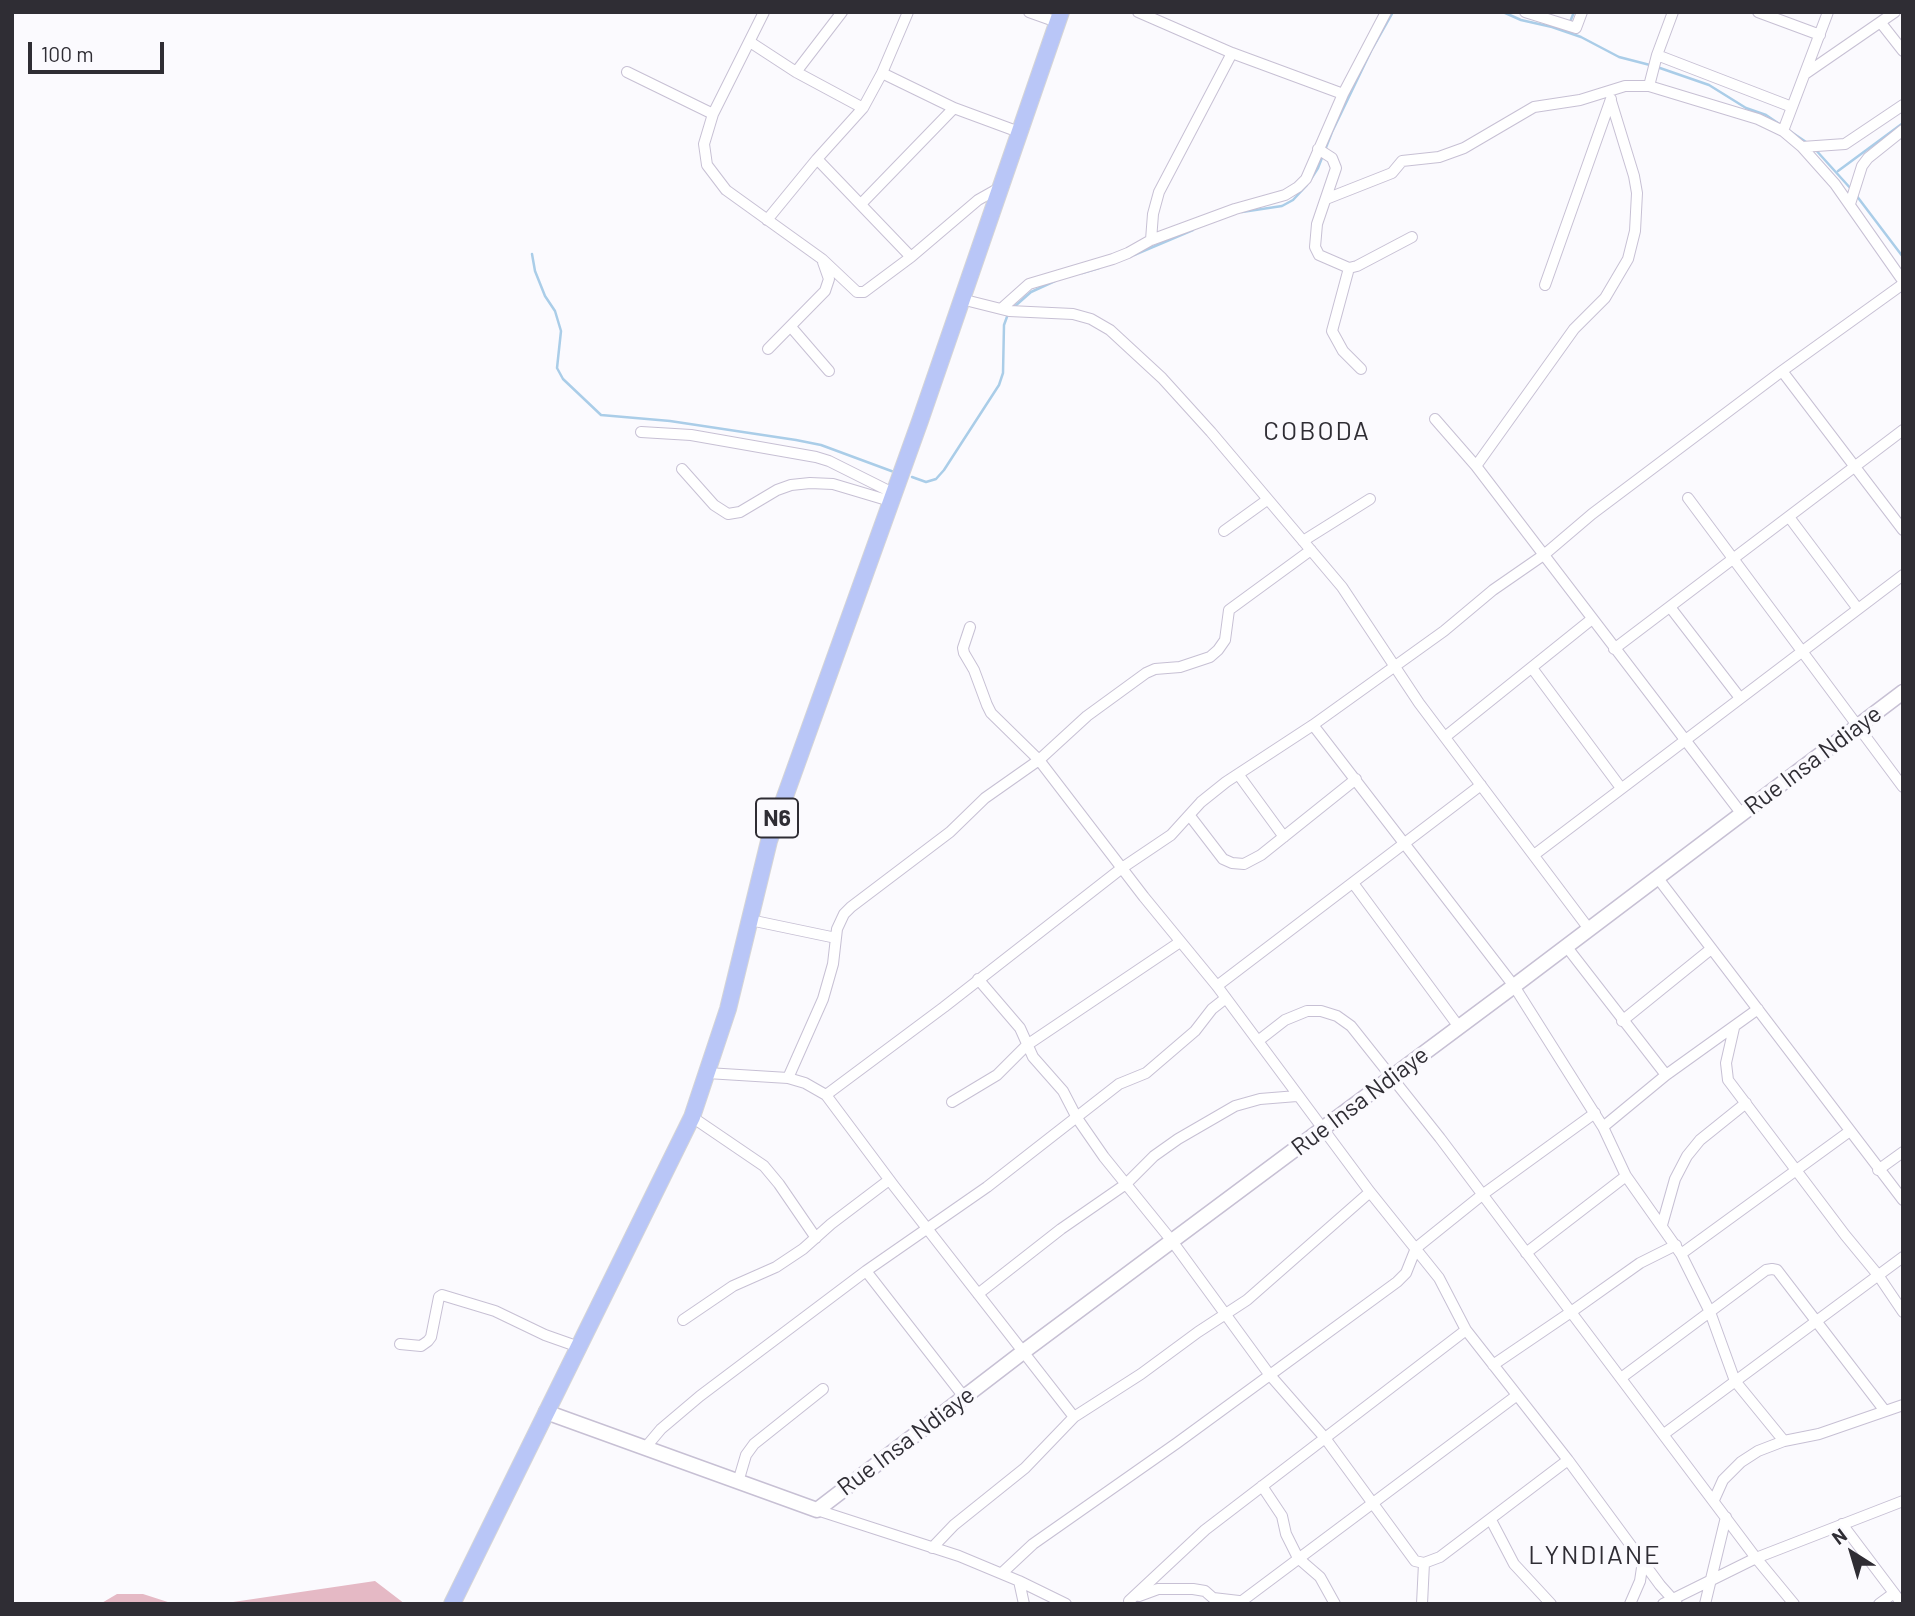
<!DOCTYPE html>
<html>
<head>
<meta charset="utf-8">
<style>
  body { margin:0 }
  #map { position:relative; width:1915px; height:1616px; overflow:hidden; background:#fbfafe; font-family:Barlow,sans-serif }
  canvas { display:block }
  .frame { position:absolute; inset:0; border:14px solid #2f2d34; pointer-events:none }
  .north { position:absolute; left:1817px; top:1518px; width:70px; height:70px; -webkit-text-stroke:5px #fbfafe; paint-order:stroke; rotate:323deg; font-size:19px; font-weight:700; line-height:28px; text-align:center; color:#2f2d34 }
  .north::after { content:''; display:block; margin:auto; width:24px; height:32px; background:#2f2d34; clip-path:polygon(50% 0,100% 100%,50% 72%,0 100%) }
  .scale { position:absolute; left:28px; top:42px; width:136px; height:32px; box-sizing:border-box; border:4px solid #2f2d34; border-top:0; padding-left:9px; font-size:21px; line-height:24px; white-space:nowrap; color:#2f2d34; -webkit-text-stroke:5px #fbfafe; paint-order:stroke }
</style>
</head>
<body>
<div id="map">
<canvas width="1915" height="1616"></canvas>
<div class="frame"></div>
<div class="north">N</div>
<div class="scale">100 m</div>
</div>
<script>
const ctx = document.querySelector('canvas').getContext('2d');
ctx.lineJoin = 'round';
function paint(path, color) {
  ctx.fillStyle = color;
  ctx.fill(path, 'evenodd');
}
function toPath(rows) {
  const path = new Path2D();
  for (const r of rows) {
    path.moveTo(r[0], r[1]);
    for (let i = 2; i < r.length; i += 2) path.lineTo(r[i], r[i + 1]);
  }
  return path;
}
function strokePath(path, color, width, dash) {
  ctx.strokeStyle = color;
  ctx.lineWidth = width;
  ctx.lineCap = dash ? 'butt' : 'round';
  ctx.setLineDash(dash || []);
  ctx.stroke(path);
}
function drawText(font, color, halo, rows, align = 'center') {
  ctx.font = font + ' Barlow,sans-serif';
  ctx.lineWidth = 7;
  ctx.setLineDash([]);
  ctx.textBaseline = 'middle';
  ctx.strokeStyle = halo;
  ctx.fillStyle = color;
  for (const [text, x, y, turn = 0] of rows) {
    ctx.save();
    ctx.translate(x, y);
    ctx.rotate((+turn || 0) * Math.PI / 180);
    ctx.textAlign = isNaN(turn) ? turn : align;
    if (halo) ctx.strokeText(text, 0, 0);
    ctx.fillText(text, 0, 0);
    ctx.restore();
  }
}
paint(toPath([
  [375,1581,405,1604,199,1604,233,1602],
  [117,1594,143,1594,174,1604,100,1604]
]), '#e5b9c5');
strokePath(toPath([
  [1503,12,1521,20,1552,27,1581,37,1619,57,1650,65],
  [1570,22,1574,12],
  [1657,67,1709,85,1746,108,1766,115,1809,144],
  [1814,148,1852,190],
  [1838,171,1903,123],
  [1311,179,1318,168,1332,132,1371,51,1393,12],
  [1856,195,1903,257],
  [1242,212,1282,206,1293,200,1307,185],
  [532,254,535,271,545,296,555,311,561,331,557,368,563,379,601,415,670,421,796,440,821,445,894,472],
  [1134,255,1193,230],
  [1082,273,1099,268],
  [1014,307,1031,292,1055,281],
  [912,477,926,482,936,479,944,470,999,385,1003,373,1004,325,1008,314]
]), '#aacde8', 2.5);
const minor = toPath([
  [764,12,713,114,704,144,707,165,726,190,822,259,857,292,864,292,911,257,978,200,1001,187],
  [1029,12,1057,22],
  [1138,12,1232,53,1343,94],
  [1525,12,1576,28,1582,12],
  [1758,12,1820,35],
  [1881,23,1903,51],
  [750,42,796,72,863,108],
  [1657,55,1792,107],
  [627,72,713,114],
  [796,72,842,12],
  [882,73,954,108,1019,132],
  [1805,74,1895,12],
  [1649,86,1657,55,1673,12],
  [1611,101,1634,176,1637,193,1635,231,1628,259,1605,298,1574,329,1476,466,1741,813],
  [1783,131,1828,12],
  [1802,147,1845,144,1903,105],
  [1318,149,1332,158,1336,168,1317,224,1315,247,1319,255,1349,268,1357,266,1412,237],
  [817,159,911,257],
  [1326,199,1392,173,1402,161,1439,157,1464,148,1534,107,1580,100,1625,86,1649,86,1758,119,1783,131,1802,147,1835,184,1903,281],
  [861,204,954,108],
  [1850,204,1862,166,1868,158,1903,130],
  [767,220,817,159,863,108,882,73,908,12],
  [1151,240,1153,214,1159,192,1232,53],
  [1349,268,1332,331,1343,351,1361,369],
  [1545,285,1611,99],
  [961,299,1009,311,1073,314,1091,319,1110,330,1162,378,1211,432,1342,587,1419,703,1589,929],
  [1001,309,1029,284,1113,259,1128,253,1151,240,1235,209,1285,195,1298,187,1306,179,1343,94,1386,12],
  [791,327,829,371],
  [768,349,825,291,829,279,823,262],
  [1782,371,1903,530],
  [1435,419,1476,466],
  [641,432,691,435,816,457,829,461,893,493],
  [682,469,714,505,728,514,740,512,777,490,791,485,810,483,833,484,890,501],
  [1688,498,1903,787],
  [1789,517,1858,609],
  [1224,531,1267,500],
  [1303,541,1370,499],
  [1670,607,1740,698],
  [970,627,963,648,964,653,974,670,987,705,991,713,1039,760,1144,897,1217,986,1370,1192,1439,1278,1466,1330,1568,1460,1660,1585,1677,1604],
  [1614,649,1903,430],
  [1532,668,1621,788],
  [1313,725,1514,986,1603,1127,1626,1176,1681,1254,1710,1312,1735,1381,1784,1441],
  [1445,737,1592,619],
  [1238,774,1284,837],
  [1190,816,1223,859,1232,863,1244,864,1261,855,1356,779],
  [1534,855,1903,575],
  [1657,877,1903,1200],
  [1353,883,1459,1027],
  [750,920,836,938],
  [1566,946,1666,1075],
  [978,979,1020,1028,1033,1057,1063,1091,1077,1118,1104,1157,1172,1241,1269,1374,1325,1438,1415,1561,1424,1563,1440,1557,1568,1460],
  [1217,986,1481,785],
  [1622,1021,1711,949],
  [1734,1028,1726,1063,1728,1080,1845,1235,1878,1275,1903,1312],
  [1258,1041,1285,1020,1307,1011,1321,1011,1337,1016,1351,1026,1440,1138,1756,1558,1794,1604],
  [707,1073,788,1078,805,1083,826,1095,894,1186,1074,1417,1025,1468,954,1525,932,1548],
  [788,1078,823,999,833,964,837,929,844,914,851,907,950,832,985,798,1039,760,1087,716,1146,673,1155,669,1180,667,1210,657,1218,650,1225,640,1229,610,1311,550],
  [826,1095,944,1007,1122,868,1171,835,1201,802,1226,782,1313,725,1444,631,1493,590,1545,554,1592,514,1782,371,1903,284],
  [952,1102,997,1075,1027,1045,1180,942],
  [692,1117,764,1166,779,1184,816,1238],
  [1603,1127,1666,1075,1758,1009],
  [1878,1170,1903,1152],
  [1662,1225,1675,1179,1687,1156,1700,1140,1746,1103],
  [1526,1253,1626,1176],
  [1681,1254,1850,1131],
  [866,1271,964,1397],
  [978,1294,1061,1229,1126,1184,1154,1156,1178,1139,1235,1106,1260,1099,1297,1096],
  [683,1320,733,1286,776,1267,803,1249,831,1224,889,1180],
  [400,1344,421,1346,428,1341,431,1337,439,1297,442,1295,495,1311,545,1335,579,1347],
  [1493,1365,1571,1312,1640,1263,1676,1245],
  [1621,1378,1766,1270,1772,1269,1777,1270,1885,1411],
  [1074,1417,1141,1374,1198,1332,1247,1300,1370,1192],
  [1664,1434,1903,1257],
  [645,1448,661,1429,700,1396,866,1271,987,1187,1119,1084,1146,1073,1195,1031,1212,1009,1226,998],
  [738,1482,746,1455,754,1444,823,1389],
  [1262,1486,1282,1516,1286,1534,1298,1558,1320,1577,1335,1604],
  [1714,1500,1723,1480,1741,1462,1758,1451,1784,1441,1819,1434,1903,1405],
  [817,1510,959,1556,1019,1581,1066,1604],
  [1491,1520,1514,1564,1551,1604],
  [1842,1524,1894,1593,1879,1604],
  [1002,1573,1033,1544,1177,1443,1397,1282,1406,1273,1416,1248,1482,1195,1595,1113],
  [1019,1581,1024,1604],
  [1894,1593,1902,1604],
  [1139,1596,1158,1589,1193,1589,1205,1591,1213,1598,1239,1601],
  [1129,1601,1205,1530,1466,1330],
  [1238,1604,1516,1396],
  [1422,1604,1424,1563],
  [1630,1604,1640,1581,1643,1561],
  [1663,1604,1756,1558,1903,1501],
  [1705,1604,1726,1517]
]);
const secondary = toPath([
  [546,1412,817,1510,1023,1352,1514,986,1903,692]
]);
const primary = toPath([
  [452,1604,692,1117,728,1009,769,841,920,421,1061,12]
]);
strokePath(minor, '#c7c0d4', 12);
strokePath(secondary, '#c7c0d4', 17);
strokePath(primary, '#d5d5d6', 18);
strokePath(minor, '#fff', 10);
strokePath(secondary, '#fff', 14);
strokePath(primary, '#b9c6f7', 16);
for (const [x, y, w] of [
  [777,818,42]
]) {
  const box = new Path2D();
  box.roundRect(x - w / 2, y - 19.5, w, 39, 5);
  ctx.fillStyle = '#fbfafe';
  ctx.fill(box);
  strokePath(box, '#2f2d34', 2);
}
drawText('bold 23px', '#2f2d34', null, [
  ["N6",777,818]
]);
drawText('24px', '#2f2d34', '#fbfafe', [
  ["Rue Insa Ndiaye",1813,760,-37],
  ["Rue Insa Ndiaye",1360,1101,-37],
  ["Rue Insa Ndiaye",906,1441,-37]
]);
ctx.letterSpacing = '2px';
drawText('26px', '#2f2d34', '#fbfafe', [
  ["COBODA",1317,431],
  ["LYNDIANE",1595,1555]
]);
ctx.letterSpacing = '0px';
</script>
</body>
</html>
